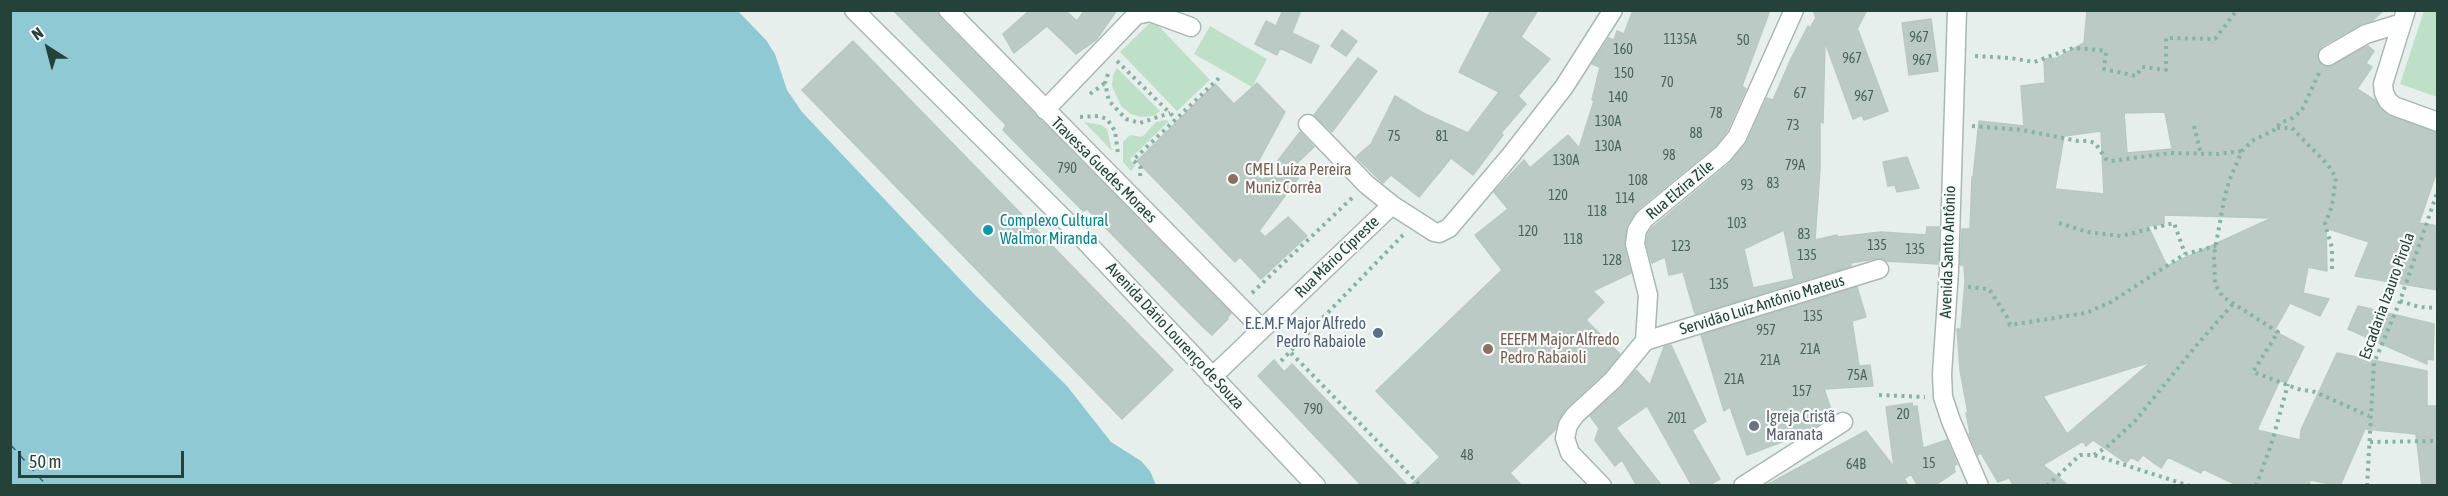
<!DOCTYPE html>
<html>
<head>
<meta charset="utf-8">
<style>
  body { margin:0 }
  #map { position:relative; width:2448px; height:496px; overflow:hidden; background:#e6efeb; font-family:"Asap Condensed",sans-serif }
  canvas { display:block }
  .frame { position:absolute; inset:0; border:12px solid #24423a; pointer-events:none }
  .north { position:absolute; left:18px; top:18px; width:60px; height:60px; -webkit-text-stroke:4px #f7fbf9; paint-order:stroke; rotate:324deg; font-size:16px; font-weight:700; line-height:24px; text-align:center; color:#24423a }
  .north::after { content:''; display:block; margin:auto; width:21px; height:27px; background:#24423a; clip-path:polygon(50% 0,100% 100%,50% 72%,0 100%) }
  .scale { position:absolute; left:18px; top:451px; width:166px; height:27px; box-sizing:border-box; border:3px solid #24423a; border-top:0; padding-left:8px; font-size:18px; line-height:21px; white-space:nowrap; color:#24423a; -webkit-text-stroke:4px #f7fbf9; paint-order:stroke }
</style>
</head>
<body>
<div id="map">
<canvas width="2448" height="496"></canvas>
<div class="frame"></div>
<div class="north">N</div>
<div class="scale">50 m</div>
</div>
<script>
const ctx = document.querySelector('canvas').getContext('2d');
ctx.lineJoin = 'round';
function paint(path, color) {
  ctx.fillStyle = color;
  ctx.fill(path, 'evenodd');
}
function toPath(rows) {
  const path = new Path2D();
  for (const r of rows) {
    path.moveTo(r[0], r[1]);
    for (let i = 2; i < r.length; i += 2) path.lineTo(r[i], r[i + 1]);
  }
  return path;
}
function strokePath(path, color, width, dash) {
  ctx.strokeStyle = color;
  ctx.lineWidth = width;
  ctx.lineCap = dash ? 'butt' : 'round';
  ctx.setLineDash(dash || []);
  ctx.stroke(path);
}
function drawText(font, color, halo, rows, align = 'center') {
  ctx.font = font + ' "Asap Condensed",sans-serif';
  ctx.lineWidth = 4.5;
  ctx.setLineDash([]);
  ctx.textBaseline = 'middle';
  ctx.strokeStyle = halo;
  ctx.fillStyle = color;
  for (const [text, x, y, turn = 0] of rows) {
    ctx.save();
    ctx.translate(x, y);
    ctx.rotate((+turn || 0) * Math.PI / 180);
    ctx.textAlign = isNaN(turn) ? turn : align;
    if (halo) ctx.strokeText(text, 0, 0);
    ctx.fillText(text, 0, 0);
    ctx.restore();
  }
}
paint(toPath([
  [2424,11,2437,11,2437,97,2400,84],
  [1153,20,1210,80,1177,111,1120,52],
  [1210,26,1267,59,1252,87,1194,54],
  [1117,68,1160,111,1154,116,1141,117,1131,114,1121,106,1112,86,1113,75],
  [1165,120,1169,121,1130,159,1135,166,1131,171,1123,162,1123,142,1130,135,1142,137,1156,122],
  [1084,122,1101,125,1107,129,1112,151]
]), '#bfe0c8');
paint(toPath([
  [10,11,738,11,766,40,775,54,787,90,802,112,974,294,1067,386,1111,442,1141,461,1150,471,1156,485,11,485]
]), '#8ec9d4');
strokePath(toPath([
  [10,444,47,486]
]), '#1c6f80', 1.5, [8, 6]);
const building = toPath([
  [893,10,937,10,940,18,1231,313,1227,318,1228,319,1212,335,1202,326,1087,209,1083,211,1003,130,1006,125,893,10],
  [1030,10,1065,10,1077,21,1085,10,1117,10,1096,40,1076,54,1047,26,1014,53,1003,34,1030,10],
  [1283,10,1301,10,1292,33,1319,46,1311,63,1280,48,1277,55,1255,44,1266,21,1276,26,1283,10],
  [1491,10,1538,10,1521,37,1550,59,1518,96,1526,104,1501,133,1503,135,1473,175,1451,158,1419,197,1391,175,1383,183,1356,157,1371,144,1395,96,1423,113,1468,133,1499,92,1459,72,1491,10],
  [1633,10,1770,10,1742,86,1746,89,1727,131,1715,146,1637,210,1627,224,1624,246,1631,273,1593,291,1604,302,1586,320,1620,354,1605,372,1566,408,1559,419,1555,430,1510,473,1522,486,1410,486,1440,457,1376,391,1502,270,1475,235,1508,209,1494,192,1524,160,1530,168,1568,135,1579,148,1594,101,1592,100,1600,67,1592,64,1609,38,1614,40,1617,31,1624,34,1633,10],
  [1813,10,1867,10,1856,31,1858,30,1888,111,1864,120,1862,115,1853,119,1825,42,1823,123,1820,121,1820,169,1815,240,1837,235,1838,237,1881,232,1926,235,1927,227,1939,227,1938,264,1886,261,1881,258,1851,263,1851,266,1695,314,1683,272,1669,275,1665,257,1652,263,1646,243,1648,234,1653,227,1730,163,1746,144,1767,98,1773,100,1791,59,1808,26,1810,28,1816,18,1813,10],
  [1784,230,1794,279,1753,288,1744,249,1784,230],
  [2087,10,2384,10,2373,20,2361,24,2322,46,2317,57,2322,65,2329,67,2368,46,2374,51,2366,63,2372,67,2357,89,2376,101,2380,109,2390,116,2438,133,2438,168,2419,223,2438,226,2438,290,2355,276,2369,242,2326,228,2327,271,2308,267,2303,293,2329,299,2320,316,2290,303,2274,331,2304,347,2286,383,2280,380,2257,430,2300,440,2301,430,2337,353,2427,371,2427,406,2438,406,2438,486,2422,486,2416,434,2365,429,2340,486,2310,480,2309,486,2239,486,2203,469,2201,473,2168,457,2161,468,2143,455,2138,461,2131,457,2126,463,2093,440,2086,446,2083,441,2043,465,2069,486,2014,486,2009,478,1998,482,1981,453,1978,455,1969,434,1970,433,1966,413,1968,413,1960,370,1957,329,1961,329,1965,282,1964,265,1960,265,1962,229,1970,229,1972,177,1973,177,1979,121,2024,126,2021,86,2045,83,2044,59,2057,58,2084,43,2087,10],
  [2165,112,2172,149,2127,153,2124,113,2165,112],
  [2101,131,2104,194,2055,189,2064,136,2101,131],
  [2164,215,2272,218,2167,266,2148,226,2164,224,2164,215],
  [2151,362,2067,434,2043,396,2151,362],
  [1931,19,1938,71,1909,75,1902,23,1931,19],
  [1342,30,1357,41,1346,56,1331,46,1342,30],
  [853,41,1173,370,1122,419,802,90,853,41],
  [1358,58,1377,71,1332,132,1314,115,1358,58],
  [1257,83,1285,112,1252,173,1263,180,1300,132,1314,147,1297,163,1304,170,1259,231,1265,237,1288,217,1307,236,1261,279,1240,257,1235,262,1137,161,1215,84,1234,104,1257,83],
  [1907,157,1919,188,1897,192,1895,185,1888,186,1883,162,1907,157],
  [1857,287,1866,317,1852,321,1859,366,1870,365,1873,386,1824,389,1833,415,1803,434,1747,455,1730,407,1724,411,1701,335,1857,287],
  [2358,306,2434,324,2433,360,2427,359,2427,364,2348,329,2358,306],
  [1671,345,1706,421,1692,430,1720,479,1707,486,1692,486,1647,406,1616,428,1662,486,1637,486,1622,460,1615,466,1595,440,1599,428,1590,416,1621,388,1636,370,1650,385,1664,347,1671,345],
  [1274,360,1284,372,1292,364,1408,486,1362,486,1258,376,1274,360],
  [1912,403,1913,407,1917,406,1923,448,1947,440,1957,464,1954,466,1955,472,1934,486,1918,486,1911,474,1904,479,1909,486,1765,486,1866,431,1894,467,1886,407,1912,403]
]);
paint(building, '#bbcac4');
strokePath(building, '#b8c9c2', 1.5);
const minor = toPath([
  [854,10,1072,227,1316,486],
  [948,10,1262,329],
  [1957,10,1949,270,1942,374,1943,397,1951,421,1979,486],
  [2406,10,2383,84,2384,93,2388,101,2394,106,2438,122],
  [2328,56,2366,34,2402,23],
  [1045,110,1136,15,1150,12,1191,27],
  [1308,124,1366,184,1392,205],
  [1645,341,1879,269],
  [1212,377,1392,205,1434,232,1439,233,1449,228,1511,155,1564,87,1613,10],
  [1602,486,1570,453,1565,438,1568,425,1575,415,1613,380,1645,341,1648,295,1635,244,1637,230,1644,219,1723,154,1737,137,1794,10],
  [1743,486,1843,422]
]);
strokePath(minor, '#a8b8b2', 21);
strokePath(toPath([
  [1975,56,2010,58,2034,62,2073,48,2100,50,2106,52,2104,69,2136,76,2142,67,2166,70,2166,38,2215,39,2237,10],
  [1117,61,1176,119],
  [2319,73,2302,110,2293,118,2280,123,2276,129,2252,141,2242,151,2229,181,2224,200,2214,255,2215,284,2223,297,2278,332,2253,372,2298,389,2315,392,2369,416],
  [1108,74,1105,83,1109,101,1126,119,1140,123,1170,113],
  [1090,94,1105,83],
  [1080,117,1098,116,1107,119,1115,131,1118,154],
  [1972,126,2022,130,2078,141,2089,141,2095,143,2106,159,2111,161,2170,153,2218,154,2242,151],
  [2194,126,2201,154],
  [2277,128,2292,128,2327,164,2336,177,2332,206,2325,224,2332,248,2332,269],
  [1140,176,1141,168,1133,160,1219,78],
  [2059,223,2088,232,2121,236,2174,223,2185,254],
  [1968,287,1989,289,2007,317,2010,325,2086,313,2111,302,2185,254,2216,246],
  [1252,293,1353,197],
  [2400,301,2419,307,2438,308],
  [1291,353,1421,486],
  [1281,361,1403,235],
  [1879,395,1925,397],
  [2370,442,2438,441],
  [2094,455,2108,446,2135,421,2195,347,2233,304],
  [2047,486,2080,455,2094,455,2190,486],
  [2256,486,2272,442,2288,384],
  [2367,486,2374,363,2400,301,2438,190]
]), '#86b3a5', 4, [3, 4.5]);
strokePath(minor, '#fff', 18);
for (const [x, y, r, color] of [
  [1233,179,6,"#8d6e63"],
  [988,230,6,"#0f9aa8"],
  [1378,333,6,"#5c6f8a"],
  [1488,349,6,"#8d6e63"],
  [1754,426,6,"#6b7280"]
]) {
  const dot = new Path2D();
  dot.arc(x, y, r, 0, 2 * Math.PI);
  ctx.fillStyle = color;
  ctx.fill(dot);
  strokePath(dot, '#f7fbf9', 2);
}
drawText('14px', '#4a645c', null, [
  ["967",1919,38],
  ["1135A",1680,40],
  ["50",1743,41],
  ["160",1623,50],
  ["967",1852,59],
  ["967",1922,61],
  ["150",1624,74],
  ["70",1667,83],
  ["67",1800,94],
  ["967",1864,97],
  ["140",1618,98],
  ["78",1716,114],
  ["130A",1608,122],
  ["73",1793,126],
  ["88",1696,134],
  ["75",1394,137],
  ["81",1442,137],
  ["130A",1608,147],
  ["98",1669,156],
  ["130A",1566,161],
  ["79A",1795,166],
  ["790",1067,169],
  ["108",1638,181],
  ["83",1773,184],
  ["93",1747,186],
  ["120",1558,196],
  ["114",1625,199],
  ["118",1597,212],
  ["103",1737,224],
  ["120",1528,232],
  ["83",1804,235],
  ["118",1573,240],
  ["135",1877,246],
  ["123",1681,247],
  ["135",1915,250],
  ["135",1807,256],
  ["128",1612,261],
  ["135",1719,285],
  ["135",1813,317],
  ["957",1766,331],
  ["21A",1810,350],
  ["21A",1770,361],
  ["75A",1857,376],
  ["21A",1734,380],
  ["157",1802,392],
  ["790",1313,410],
  ["20",1903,415],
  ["201",1677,419],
  ["48",1467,456],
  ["15",1929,464],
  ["64B",1856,465]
]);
drawText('16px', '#24423a', '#f7fbf9', [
  ["Travessa Guedes Moraes",1104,170,45],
  ["Rua Elzira Zile",1680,190,-40],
  ["Avenida Santo Antônio",1948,252,-88],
  ["Rua Mário Cipreste",1337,257,-44],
  ["Escadaria Izauro Pirola",2387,296,-70],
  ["Servidão Luiz Antônio Mateus",1762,305,-17],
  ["Avenida Dário Lourenço de Souza",1175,336,47]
]);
drawText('16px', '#785e54', '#f7fbf9', [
  ["CMEI Luíza Pereira",1245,170],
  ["Muniz Corrêa",1245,188],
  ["EEEFM Major Alfredo",1500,340],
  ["Pedro Rabaioli",1500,358]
], 'left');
drawText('16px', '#0d838f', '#f7fbf9', [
  ["Complexo Cultural",1000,221],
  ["Walmor Miranda",1000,239]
], 'left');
drawText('16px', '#4e5e75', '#f7fbf9', [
  ["E.E.M.F Major Alfredo",1366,324],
  ["Pedro Rabaiole",1366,342]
], 'right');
drawText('16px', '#5b616d', '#f7fbf9', [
  ["Igreja Cristã",1766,417],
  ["Maranata",1766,435]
], 'left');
</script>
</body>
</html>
